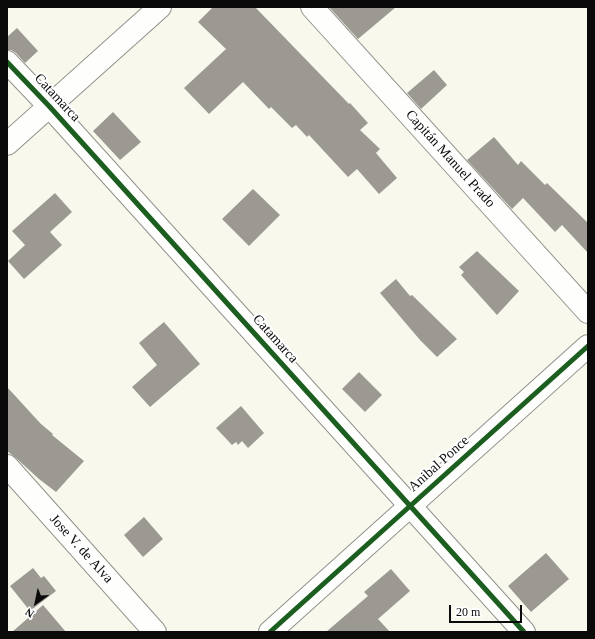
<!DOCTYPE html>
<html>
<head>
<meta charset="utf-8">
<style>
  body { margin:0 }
  #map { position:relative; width:595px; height:639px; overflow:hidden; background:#f9f8ed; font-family:"Times New Roman",serif }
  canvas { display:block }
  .frame { position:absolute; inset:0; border:8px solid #0a0a0a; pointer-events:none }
  .north { position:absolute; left:16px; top:583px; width:40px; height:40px; -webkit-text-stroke:3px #fff; paint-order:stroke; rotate:213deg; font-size:11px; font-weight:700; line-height:16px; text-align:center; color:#0a0a0a }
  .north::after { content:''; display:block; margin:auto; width:14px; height:18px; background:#0a0a0a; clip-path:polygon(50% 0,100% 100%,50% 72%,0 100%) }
  .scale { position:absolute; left:449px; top:605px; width:73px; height:18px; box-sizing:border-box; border:2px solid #0a0a0a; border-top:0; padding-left:5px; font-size:12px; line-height:14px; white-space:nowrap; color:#0a0a0a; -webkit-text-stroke:3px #fff; paint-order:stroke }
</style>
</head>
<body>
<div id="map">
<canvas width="595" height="639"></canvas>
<div class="frame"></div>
<div class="north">N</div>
<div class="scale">20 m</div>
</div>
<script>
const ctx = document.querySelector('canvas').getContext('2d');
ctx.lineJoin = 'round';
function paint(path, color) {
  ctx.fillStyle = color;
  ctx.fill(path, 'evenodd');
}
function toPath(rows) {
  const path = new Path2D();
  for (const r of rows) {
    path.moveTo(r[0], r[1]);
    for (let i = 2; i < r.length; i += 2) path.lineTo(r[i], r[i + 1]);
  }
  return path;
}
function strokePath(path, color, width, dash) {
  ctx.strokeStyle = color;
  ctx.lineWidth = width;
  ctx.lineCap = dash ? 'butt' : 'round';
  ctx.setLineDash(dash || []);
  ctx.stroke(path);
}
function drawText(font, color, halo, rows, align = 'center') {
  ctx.font = font + ' "Times New Roman",serif';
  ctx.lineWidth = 4;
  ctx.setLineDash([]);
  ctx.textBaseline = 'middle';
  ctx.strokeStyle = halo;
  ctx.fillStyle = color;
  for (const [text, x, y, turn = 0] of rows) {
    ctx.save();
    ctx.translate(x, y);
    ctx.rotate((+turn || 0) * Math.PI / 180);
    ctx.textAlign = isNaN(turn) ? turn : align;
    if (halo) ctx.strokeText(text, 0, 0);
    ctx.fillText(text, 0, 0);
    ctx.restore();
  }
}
paint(toPath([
  [213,7,255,7,349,104,350,103,368,123,360,130,380,149,376,153,397,178,379,194,357,169,348,177,309,135,307,137,296,125,292,128,271,107,269,109,243,82,209,114,184,88,226,49,198,22],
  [329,7,396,7,358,39],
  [17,28,38,51,25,63,16,53,11,50,7,50,7,37],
  [434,70,447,85,421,109,407,93],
  [113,112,141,142,120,160,93,131],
  [494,137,518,165,521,161,545,185,547,183,588,223,588,253,562,225,555,232,523,198,512,209,467,160],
  [253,189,280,215,249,246,222,219],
  [55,193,72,212,50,232,62,245,24,279,8,261,25,245,12,231],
  [477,251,519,291,497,315,461,275,464,272,459,267],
  [396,279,410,296,412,295,457,339,437,357,420,340,380,293],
  [164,322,200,364,150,407,132,387,157,365,139,343],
  [359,372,382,395,365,412,342,389],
  [7,387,41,424,53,434,52,435,84,461,56,492,39,479,16,458,7,451],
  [241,406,264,433,248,448,242,441,238,445,236,442,232,445,216,428],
  [144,517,163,539,143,557,124,535],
  [546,553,569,579,531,612,508,586],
  [33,568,41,578,44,576,56,591,30,611,10,586],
  [391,569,410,591,378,619,390,632,326,632,368,596,364,592],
  [43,605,66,632,12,632]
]), '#9c9993');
const street = toPath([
  [312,7,588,312],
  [7,62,49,106,524,632],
  [7,144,160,7],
  [7,466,155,632],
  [270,632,588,346]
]);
strokePath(street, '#92918c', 24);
strokePath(street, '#fefefc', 22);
strokePath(toPath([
  [7,62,49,106,524,632],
  [270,632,588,346]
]), '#1b5e20', 5);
drawText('14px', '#0a0a0a', '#fff', [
  ["Catamarca",57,98,47],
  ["Capitán Manuel Prado",450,159,48],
  ["Catamarca",275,339,48],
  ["Anibal Ponce",439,464,-42],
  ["Jose V. de Alva",81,549,48]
]);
</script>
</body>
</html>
